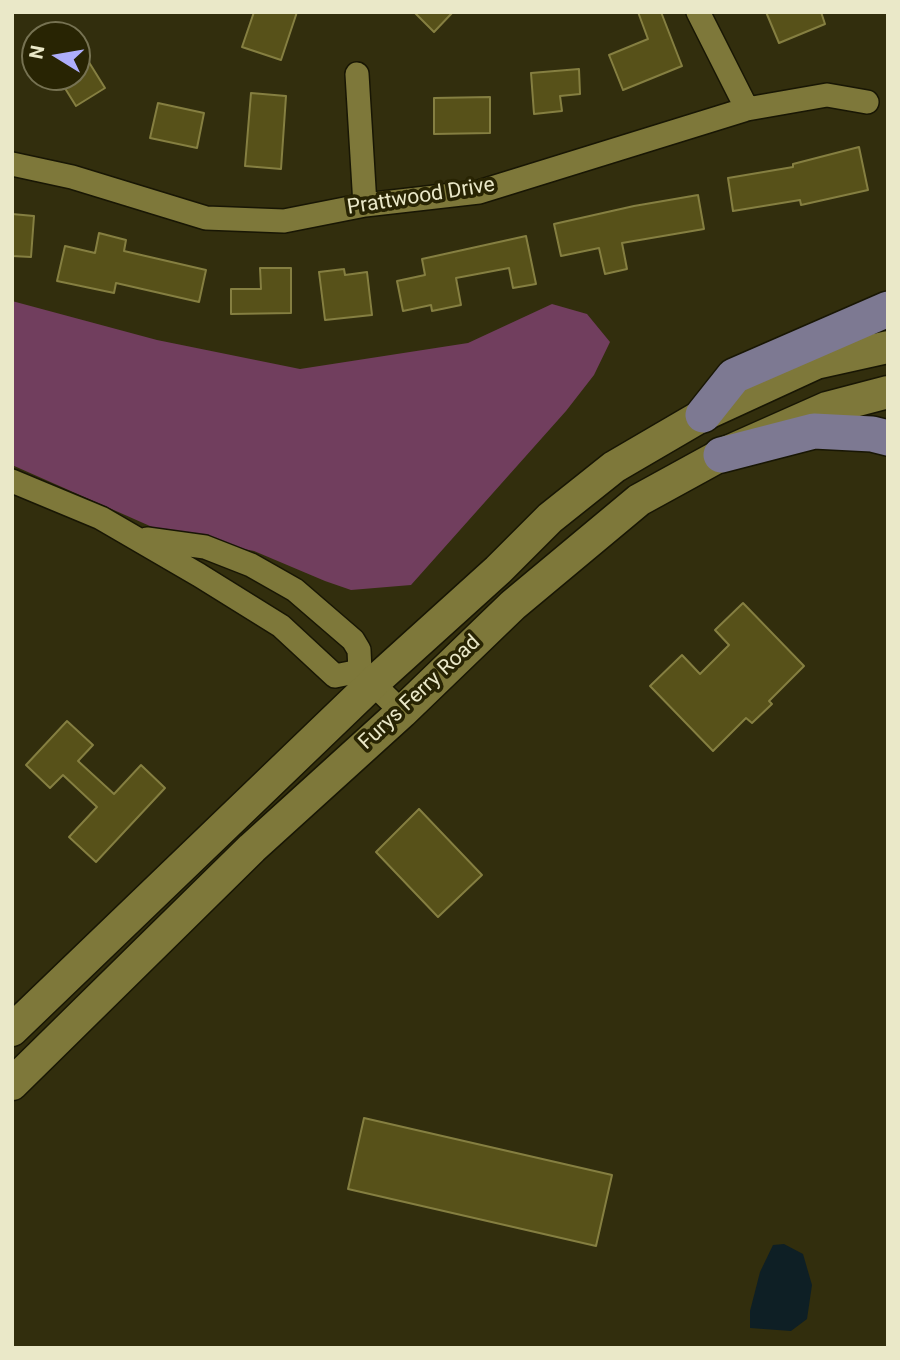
<!DOCTYPE html>
<html>
<head>
<meta charset="utf-8">
<style>
  body { margin:0 }
  #map { position:relative; width:900px; height:1360px; overflow:hidden; background:#322e0d; font-family:Roboto,sans-serif }
  canvas { display:block }
  .frame { position:absolute; inset:0; border:14px solid #eae8c8; pointer-events:none }
  .north { position:absolute; left:21px; top:21px; width:70px; height:70px; box-sizing:border-box; background:#282403; border:2px solid #767252; border-radius:50%; rotate:281deg; font-size:19px; font-weight:700; line-height:28px; text-align:center; color:#eae8c8 }
  .north::after { content:''; display:block; margin:auto; width:24px; height:32px; background:#aeaefb; clip-path:polygon(50% 0,100% 100%,50% 72%,0 100%) }
</style>
</head>
<body>
<div id="map">
<canvas width="900" height="1360"></canvas>
<div class="frame"></div>
<div class="north">N</div>
</div>
<script>
const ctx = document.querySelector('canvas').getContext('2d');
ctx.lineJoin = 'round';
function paint(path, color) {
  ctx.fillStyle = color;
  ctx.fill(path, 'evenodd');
}
function toPath(rows) {
  const path = new Path2D();
  for (const r of rows) {
    path.moveTo(r[0], r[1]);
    for (let i = 2; i < r.length; i += 2) path.lineTo(r[i], r[i + 1]);
  }
  return path;
}
function strokePath(path, color, width, dash) {
  ctx.strokeStyle = color;
  ctx.lineWidth = width;
  ctx.lineCap = dash ? 'butt' : 'round';
  ctx.setLineDash(dash || []);
  ctx.stroke(path);
}
function drawText(font, color, halo, rows, align = 'center') {
  ctx.font = font + ' Roboto,sans-serif';
  ctx.lineWidth = 7;
  ctx.setLineDash([]);
  ctx.textBaseline = 'middle';
  ctx.strokeStyle = halo;
  ctx.fillStyle = color;
  for (const [text, x, y, turn = 0] of rows) {
    ctx.save();
    ctx.translate(x, y);
    ctx.rotate((+turn || 0) * Math.PI / 180);
    ctx.textAlign = isNaN(turn) ? turn : align;
    if (halo) ctx.strokeText(text, 0, 0);
    ctx.fillText(text, 0, 0);
    ctx.restore();
  }
}
paint(toPath([
  [12,301,157,340,300,369,468,343,552,304,587,314,610,342,594,375,566,411,411,585,351,590,325,581,254,551,168,534,12,465]
]), '#713e5e');
paint(toPath([
  [784,1244,803,1254,812,1285,807,1319,791,1331,750,1328,750,1311,760,1272,773,1245]
]), '#0e1f25');
const building = toPath([
  [254,12,297,12,281,60,242,47,254,12],
  [414,12,453,12,434,32,414,12],
  [638,12,661,12,682,66,623,90,609,55,648,39,638,12],
  [766,12,821,12,825,24,779,43,766,12],
  [77,43,105,88,76,106,58,77,77,77,77,43],
  [579,69,580,94,560,96,562,111,534,114,531,73,579,69],
  [251,93,286,96,281,169,245,166,251,93],
  [490,97,490,133,434,134,434,98,490,97],
  [158,103,204,113,197,148,150,138,158,103],
  [859,147,868,190,801,205,800,200,733,211,728,178,793,167,793,164,859,147],
  [698,195,704,229,622,243,627,269,605,274,599,248,561,256,554,224,634,206,698,195],
  [12,214,34,216,31,257,12,256,12,214],
  [99,233,126,240,124,251,206,270,199,302,116,283,114,293,57,281,65,246,95,253,99,233],
  [526,236,536,284,513,288,509,268,456,278,461,305,432,311,431,305,403,311,397,281,425,275,422,259,526,236],
  [260,268,291,268,291,313,231,314,231,289,261,289,260,268],
  [344,269,345,275,367,272,372,315,325,320,319,272,344,269],
  [743,603,804,666,769,701,772,704,752,723,746,718,713,751,650,686,682,655,700,674,729,645,715,630,743,603],
  [67,721,93,745,78,761,114,794,141,765,165,788,96,862,69,837,97,807,63,775,50,788,26,765,67,721],
  [419,809,482,875,438,917,376,852,419,809],
  [364,1118,612,1175,596,1246,348,1189,364,1118]
]);
paint(building, '#575119');
strokePath(building, '#857f41', 2);
const street = toPath([
  [698,12,747,109],
  [357,74,365,205],
  [12,164,72,177,206,218,284,221,365,205,479,192,747,109,827,95,867,102],
  [12,481,101,518,199,575,281,626,335,676,360,671],
  [147,539,205,547,251,565,295,590,353,640,359,650,360,671,402,712]
]);
const secondary = toPath([
  [12,1030,373,683,498,570,550,518,614,467,703,415,816,363,888,347],
  [12,1084,252,848,402,712,513,605,639,500,721,455,827,408,888,392]
]);
const primary = toPath([
  [703,415,734,376,888,309],
  [721,455,814,431,872,434,888,438]
]);
strokePath(street, '#181604', 26);
strokePath(secondary, '#181604', 35);
strokePath(primary, '#181604', 38);
strokePath(street, '#7e783a', 23);
strokePath(secondary, '#7e783a', 32);
strokePath(primary, '#7d7992', 35);
drawText('21px', '#eae8c8', '#282403', [
  ["Prattwood Drive",421,197,-9],
  ["Furys Ferry Road",420,693,-43]
]);
</script>
</body>
</html>
